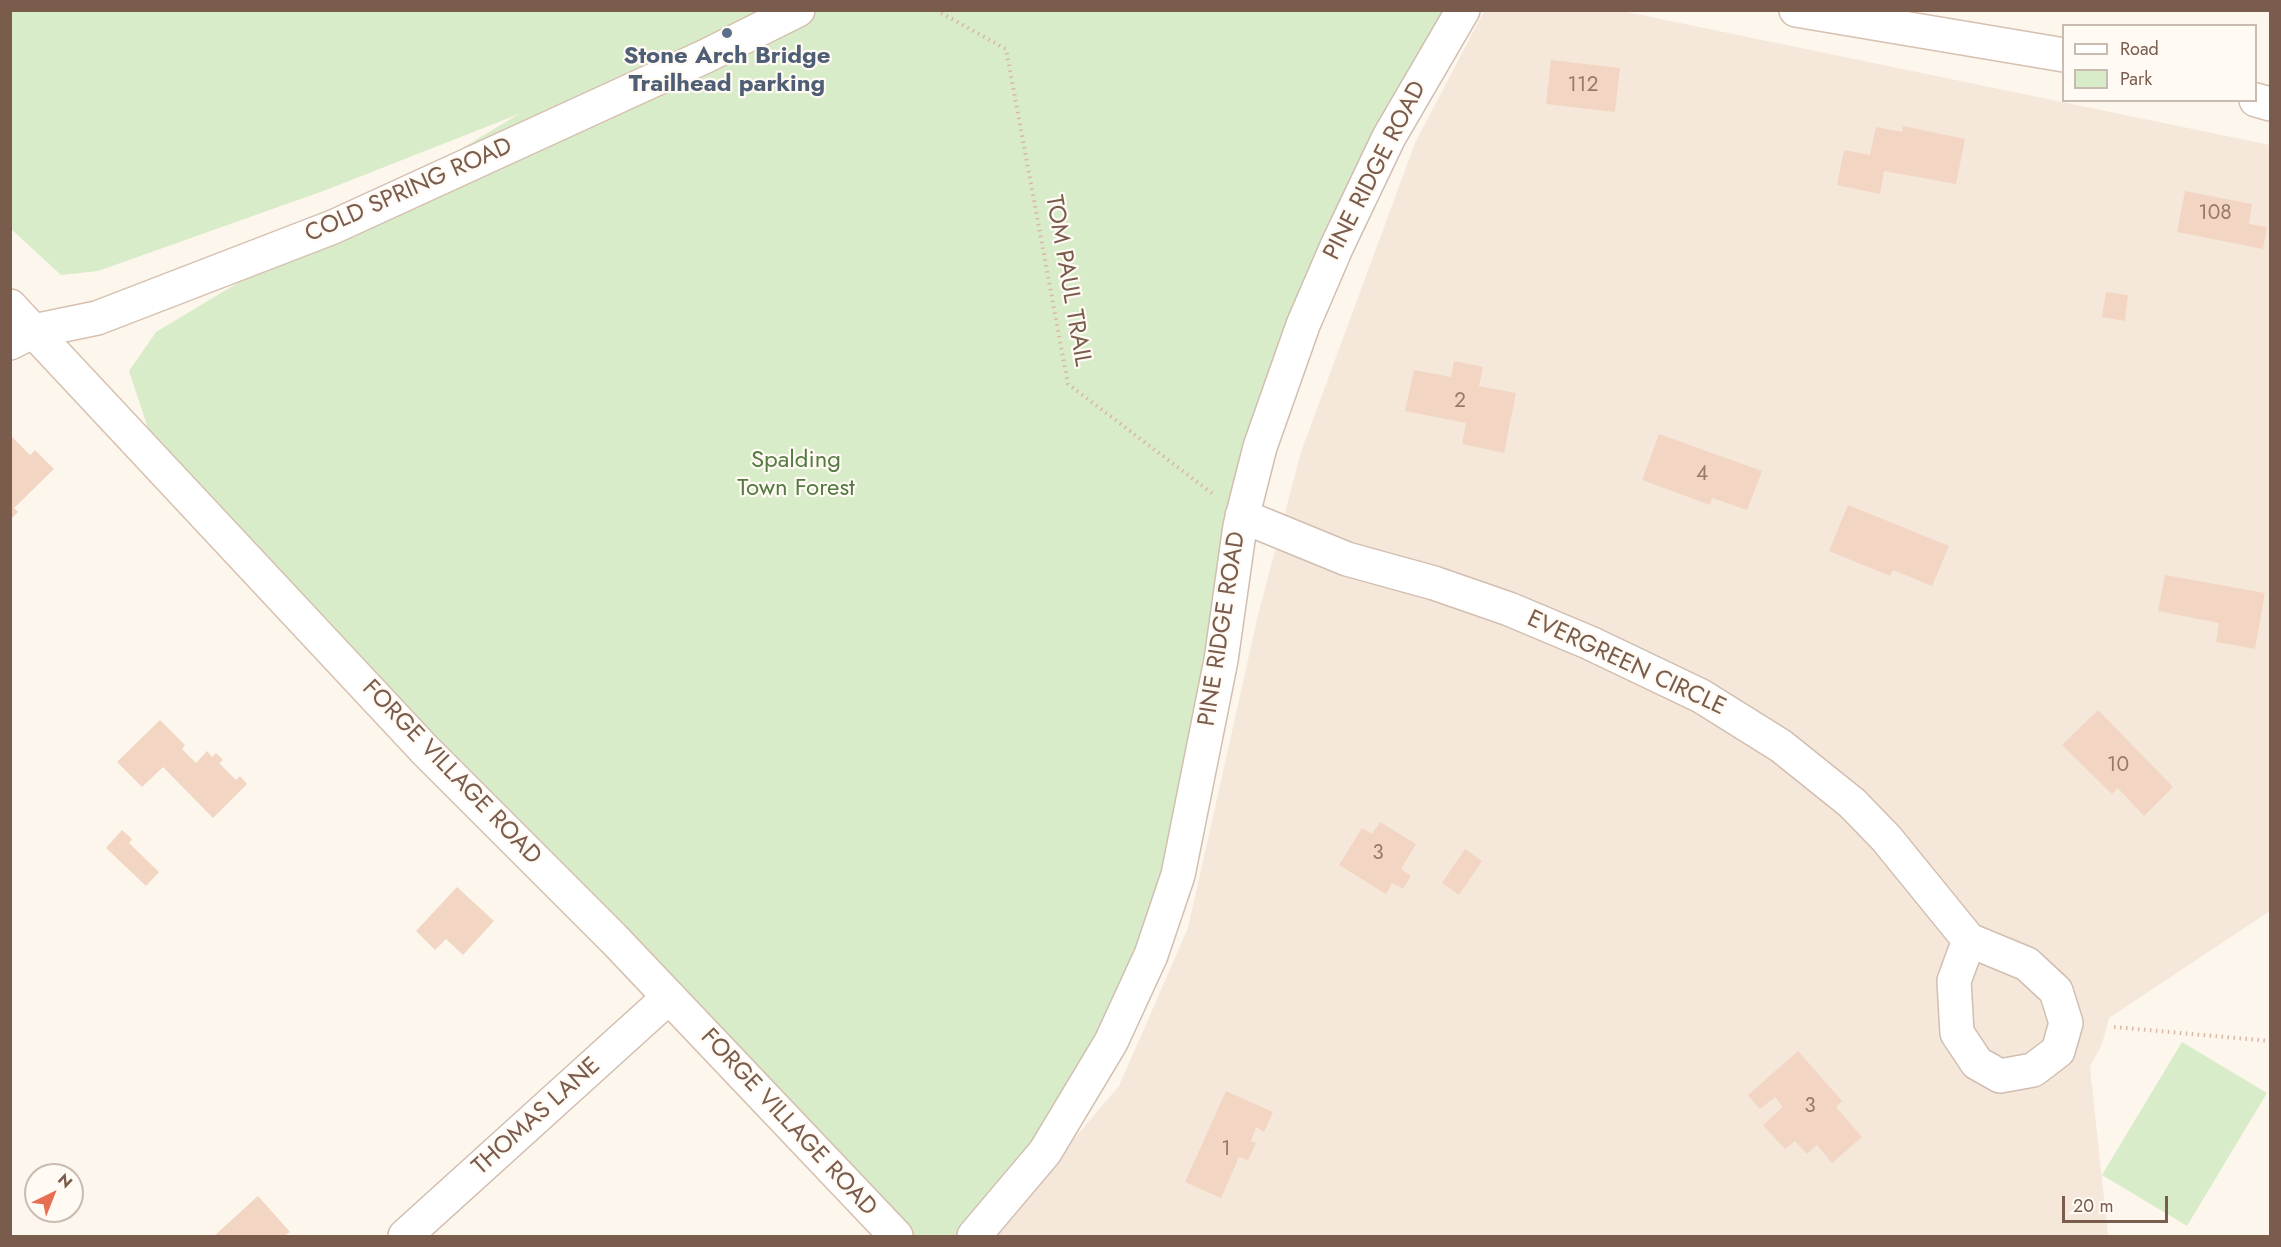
<!DOCTYPE html>
<html>
<head>
<meta charset="utf-8">
<style>
  body { margin:0 }
  #map { position:relative; width:2281px; height:1247px; overflow:hidden; background:#fdf6ec; font-family:Jost,sans-serif }
  canvas { display:block }
  .frame { position:absolute; inset:0; border:12px solid #7a5c4d; pointer-events:none }
  .legend { position:absolute; left:2062px; top:24px; width:195px; height:78px; box-sizing:border-box; background:#fffaf3; border:2px solid #cabbb1; margin:0; padding:8px 10px; list-style:none; font-size:18px; color:#7a5c4d }
  .legend li { display:flex; align-items:center; gap:12px; height:30px }
  .legend b { width:30px; border:2px solid #cabbb1 }
  .north { position:absolute; left:24px; top:1163px; width:60px; height:60px; box-sizing:border-box; background:#fffaf3; border:2px solid #cabbb1; border-radius:50%; rotate:43deg; font-size:16px; font-weight:700; line-height:24px; text-align:center; color:#7a5c4d }
  .north::after { content:''; display:block; margin:auto; width:21px; height:27px; background:#e76f51; clip-path:polygon(50% 0,100% 100%,50% 72%,0 100%) }
  .scale { position:absolute; left:2062px; top:1196px; width:106px; height:27px; box-sizing:border-box; border:3px solid #7a5c4d; border-top:0; padding-left:8px; font-size:18px; line-height:21px; white-space:nowrap; color:#7a5c4d; -webkit-text-stroke:4px #fffaf3; paint-order:stroke }
</style>
</head>
<body>
<div id="map">
<canvas width="2281" height="1247"></canvas>
<div class="frame"></div>
<ul class="legend">
<li><b style="height:8px;background:#fff"></b>Road</li>
<li><b style="height:16px;background:#d8ecc9"></b>Park</li>
</ul>
<div class="north">N</div>
<div class="scale">20 m</div>
</div>
<script>
const ctx = document.querySelector('canvas').getContext('2d');
ctx.lineJoin = 'round';
function paint(path, color) {
  ctx.fillStyle = color;
  ctx.fill(path, 'evenodd');
}
function toPath(rows) {
  const path = new Path2D();
  for (const r of rows) {
    path.moveTo(r[0], r[1]);
    for (let i = 2; i < r.length; i += 2) path.lineTo(r[i], r[i + 1]);
  }
  return path;
}
function strokePath(path, color, width, dash) {
  ctx.strokeStyle = color;
  ctx.lineWidth = width;
  ctx.lineCap = dash ? 'butt' : 'round';
  ctx.setLineDash(dash || []);
  ctx.stroke(path);
}
function drawText(font, color, halo, rows, align = 'center') {
  ctx.font = font + ' Jost,sans-serif';
  ctx.lineWidth = 4.5;
  ctx.setLineDash([]);
  ctx.textBaseline = 'middle';
  ctx.strokeStyle = halo;
  ctx.fillStyle = color;
  for (const [text, x, y, turn = 0] of rows) {
    ctx.save();
    ctx.translate(x, y);
    ctx.rotate((+turn || 0) * Math.PI / 180);
    ctx.textAlign = isNaN(turn) ? turn : align;
    if (halo) ctx.strokeText(text, 0, 0);
    ctx.fillText(text, 0, 0);
    ctx.restore();
  }
}
paint(toPath([
  [1484,11,1622,11,2270,145,2270,911,2109,1018,2102,1044,2090,1067,2108,1236,995,1236,997,1229,1119,1086,1188,928,1258,615,1301,452,1415,143]
]), '#f5e8da');
paint(toPath([
  [11,11,1463,11,1260,447,1151,955,974,1236,896,1236,159,462,129,371,156,332,519,114,326,190,98,271,61,275,11,229],
  [2182,1042,2267,1093,2187,1226,2102,1175]
]), '#d8ecc9');
paint(toPath([
  [1551,60,1620,68,1615,112,1546,104],
  [1903,126,1965,139,1956,184,1884,171,1880,194,1837,185,1844,150,1870,155,1876,127,1902,132],
  [2185,191,2252,204,2249,224,2267,227,2263,249,2177,232],
  [2106,292,2128,295,2125,321,2102,317],
  [1454,361,1483,367,1479,386,1516,393,1504,453,1462,444,1466,423,1405,411,1414,370,1451,377],
  [1659,434,1762,471,1747,510,1712,498,1710,505,1642,480],
  [10,435,30,455,35,450,54,469,14,508,18,512,10,520],
  [1848,505,1949,546,1932,586,1893,570,1890,576,1829,551],
  [2165,575,2265,593,2255,649,2216,642,2219,623,2158,611],
  [2098,710,2173,787,2144,816,2118,788,2112,794,2062,745],
  [160,720,185,745,182,749,196,763,207,751,212,757,216,753,223,760,219,763,236,780,240,776,247,784,213,818,163,767,142,787,117,762],
  [1380,822,1416,844,1401,869,1411,876,1403,889,1392,883,1386,894,1339,865,1362,828,1372,834],
  [122,830,132,839,129,843,159,872,146,886,106,848],
  [1465,849,1482,861,1459,895,1442,883],
  [457,887,494,921,463,955,446,939,435,950,416,931],
  [1798,1051,1842,1101,1836,1107,1862,1137,1832,1163,1817,1145,1807,1154,1795,1141,1785,1149,1763,1125,1783,1107,1775,1097,1760,1109,1748,1095],
  [1226,1091,1273,1112,1264,1132,1256,1127,1251,1141,1256,1143,1248,1160,1239,1157,1221,1198,1185,1182],
  [258,1196,290,1232,284,1236,214,1236]
]), '#f3d5c3');
const street = toPath([
  [1242,516,1347,559,1434,583,1509,609,1590,643,1701,696,1781,746,1852,803,1886,838,1969,940,2027,964,2056,991,2066,1023,2058,1051,2033,1070,2000,1076,1977,1063,1957,1033,1954,981,1969,940],
  [405,1236,669,997],
  [974,1236,1045,1152,1111,1042,1151,955,1178,875,1221,660,1240,526,1260,447,1303,325,1337,246,1389,137,1463,10]
]);
const secondary = toPath([
  [1796,10,2064,55],
  [2256,100,2270,104],
  [10,306,424,749,614,939,896,1236],
  [10,343,34,331,97,318,333,227,706,56,798,10]
]);
strokePath(street, '#d1beb0', 36);
strokePath(secondary, '#d6c0b0', 36);
strokePath(toPath([
  [936,10,1006,49,1068,384,1213,494],
  [2114,1027,2270,1041]
]), '#d9b8a5', 4, [1.5, 4.5]);
strokePath(street, '#fff', 33);
strokePath(secondary, '#fff', 33);
for (const [x, y, r, color] of [
  [727,33,6,"#5c6f8a"]
]) {
  const dot = new Path2D();
  dot.arc(x, y, r, 0, 2 * Math.PI);
  ctx.fillStyle = color;
  ctx.fill(dot);
  strokePath(dot, '#fffaf3', 2);
}
drawText('21px', '#987a6a', null, [
  ["112",1583,86],
  ["108",2215,214],
  ["2",1460,402],
  ["4",1702,475],
  ["10",2118,766],
  ["3",1378,854],
  ["3",1810,1107],
  ["1",1226,1150]
]);
drawText('bold 24px', '#4e5e75', '#fffaf3', [
  ["Stone Arch Bridge",727,57],
  ["Trailhead parking",727,85]
]);
drawText('24px', '#7a5c4d', '#fffaf3', [
  ["PINE RIDGE ROAD",1376,171,-63],
  ["COLD SPRING ROAD",409,191,-24],
  ["TOM PAUL TRAIL",1067,281,80],
  ["PINE RIDGE ROAD",1223,629,-81],
  ["EVERGREEN CIRCLE",1626,664,25],
  ["FORGE VILLAGE ROAD",451,773,46],
  ["THOMAS LANE",537,1117,-42],
  ["FORGE VILLAGE ROAD",788,1123,47]
]);
drawText('24px', '#537a41', '#fffaf3', [
  ["Spalding",796,461],
  ["Town Forest",796,489]
]);
</script>
</body>
</html>
